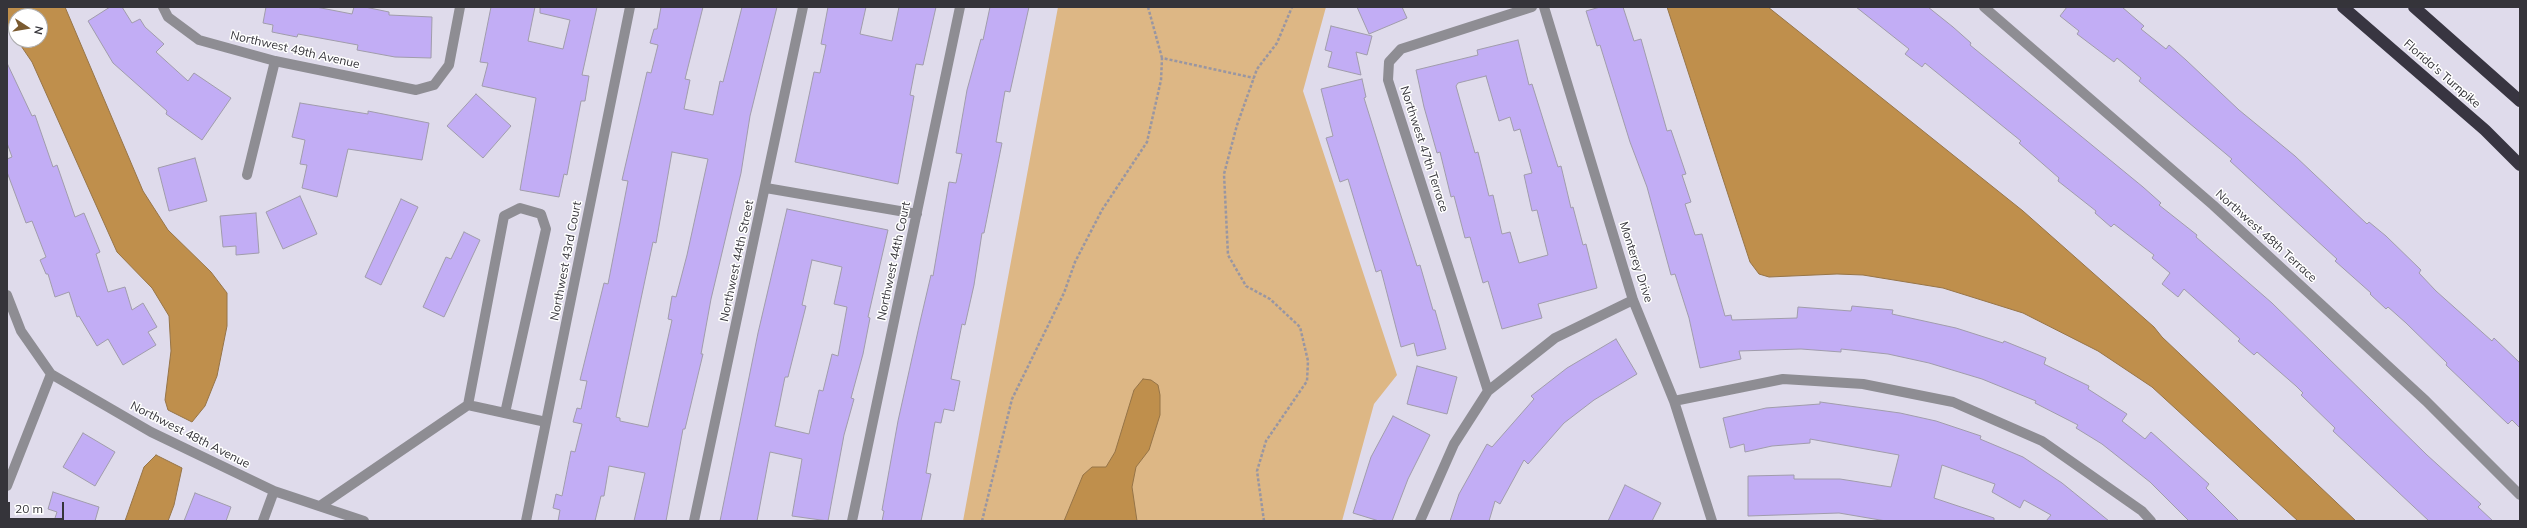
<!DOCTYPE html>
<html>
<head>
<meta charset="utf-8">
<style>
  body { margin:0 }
  #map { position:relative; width:2527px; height:528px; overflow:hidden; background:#dfdbeb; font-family:Mulish,sans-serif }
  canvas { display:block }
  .frame { position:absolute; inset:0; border:8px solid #35343a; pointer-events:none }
  .north { position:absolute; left:8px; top:8px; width:40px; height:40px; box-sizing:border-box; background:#fff; border:1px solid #aeaeb0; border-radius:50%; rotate:102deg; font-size:11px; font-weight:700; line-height:16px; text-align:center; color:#35343a }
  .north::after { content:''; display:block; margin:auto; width:14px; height:18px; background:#7a5a30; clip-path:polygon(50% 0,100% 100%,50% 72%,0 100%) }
  .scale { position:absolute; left:8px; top:502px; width:56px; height:18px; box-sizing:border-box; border:2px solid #35343a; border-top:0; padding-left:5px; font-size:12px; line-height:14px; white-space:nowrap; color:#35343a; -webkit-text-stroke:3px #fff; paint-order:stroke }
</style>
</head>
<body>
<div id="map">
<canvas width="2527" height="528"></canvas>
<div class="frame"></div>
<div class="north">N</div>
<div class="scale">20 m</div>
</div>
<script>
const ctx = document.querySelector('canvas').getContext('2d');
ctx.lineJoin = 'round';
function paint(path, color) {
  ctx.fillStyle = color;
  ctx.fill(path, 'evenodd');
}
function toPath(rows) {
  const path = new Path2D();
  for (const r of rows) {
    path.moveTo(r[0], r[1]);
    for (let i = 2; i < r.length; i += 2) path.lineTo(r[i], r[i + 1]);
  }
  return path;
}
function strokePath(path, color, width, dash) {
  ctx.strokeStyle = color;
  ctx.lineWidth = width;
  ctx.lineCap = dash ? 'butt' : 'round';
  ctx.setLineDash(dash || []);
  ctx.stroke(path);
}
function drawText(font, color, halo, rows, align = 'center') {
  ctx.font = font + ' Mulish,sans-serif';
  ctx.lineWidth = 3;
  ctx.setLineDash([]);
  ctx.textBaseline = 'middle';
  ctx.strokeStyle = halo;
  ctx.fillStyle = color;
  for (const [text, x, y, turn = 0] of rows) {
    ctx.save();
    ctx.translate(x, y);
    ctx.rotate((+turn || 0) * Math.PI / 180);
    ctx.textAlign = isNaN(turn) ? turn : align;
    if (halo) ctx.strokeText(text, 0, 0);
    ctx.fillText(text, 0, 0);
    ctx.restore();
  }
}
paint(toPath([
  [1058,7,1326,7,1303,91,1397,375,1374,404,1342,521,963,521]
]), '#ddb785');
const water = toPath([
  [7,7,65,7,143,191,168,230,211,272,227,293,227,326,217,376,205,406,192,422,168,410,165,400,171,351,169,316,152,288,117,252,32,62,17,40,40,40,40,16,16,16,16,39,7,26,7,7],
  [1667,7,1768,7,2023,211,2154,327,2162,337,2356,521,2298,521,2152,387,2098,351,2023,313,1943,288,1863,275,1837,274,1769,277,1759,274,1750,262,1667,7],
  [1143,379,1151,380,1158,385,1160,395,1160,415,1149,450,1136,467,1132,487,1137,521,1064,521,1083,475,1092,467,1106,467,1115,452,1134,390,1143,379],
  [156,455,182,468,174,505,168,521,125,521,144,467,156,455]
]);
paint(water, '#bf8f4c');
strokePath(water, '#967447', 1);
const building = toPath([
  [110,7,122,7,132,23,140,19,145,27,164,44,156,52,188,81,194,73,231,98,202,140,166,114,167,111,113,63,88,21,110,7],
  [266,7,316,7,352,14,354,7,365,7,389,12,389,15,432,17,431,58,395,57,357,50,358,45,298,34,297,37,272,32,273,25,263,23,266,7],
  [491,7,535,7,528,41,563,49,570,20,540,13,540,7,597,7,582,75,589,76,585,101,581,101,567,175,564,174,559,197,520,190,536,98,482,86,488,63,480,62,491,7],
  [661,7,703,7,685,79,690,80,684,109,713,115,720,81,723,82,742,7,777,7,750,116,741,173,711,299,701,354,703,354,685,429,683,429,666,521,634,521,645,473,609,466,604,496,601,496,595,521,558,521,560,510,553,508,556,494,562,496,571,451,575,452,582,424,573,422,577,408,581,409,587,381,580,380,604,283,608,284,628,181,622,180,647,72,651,73,658,45,650,43,654,29,657,29,661,7],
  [672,152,708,159,687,255,676,297,672,296,668,319,672,320,648,427,620,421,620,418,616,417,653,242,656,243,672,152],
  [828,7,866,7,860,34,892,41,899,7,936,7,923,65,916,64,910,95,914,96,898,184,795,162,814,72,820,73,826,45,821,44,828,7],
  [990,7,1029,7,1010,92,1005,91,996,142,1002,143,984,233,982,233,974,285,965,325,962,324,951,379,960,381,954,411,944,409,941,423,935,422,926,473,931,474,921,521,882,521,884,511,882,510,898,421,920,322,931,275,933,276,949,182,956,183,962,154,956,153,967,90,981,39,983,40,990,7],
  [1357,7,1402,7,1407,18,1369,34,1357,7],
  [1600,7,1623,7,1634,41,1641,39,1667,131,1671,130,1686,174,1682,175,1691,202,1685,204,1695,235,1702,234,1725,316,1731,315,1732,320,1797,318,1798,307,1851,311,1852,306,1893,310,1892,314,1956,328,2003,343,2004,341,2046,358,2044,364,2089,386,2088,389,2127,414,2122,421,2145,439,2151,432,2209,484,2206,488,2239,521,2189,521,2150,482,2102,444,2076,428,2078,425,2035,403,2036,401,1982,379,1929,363,1888,354,1841,349,1841,352,1801,349,1739,351,1741,359,1700,368,1689,318,1675,274,1671,275,1647,187,1630,142,1600,45,1597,46,1586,11,1600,7],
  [1856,7,1928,7,1953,27,1971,43,1970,45,2143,187,2161,203,2159,205,2197,235,2196,237,2272,303,2427,455,2481,504,2478,507,2493,521,2429,521,2333,431,2335,428,2301,395,2303,393,2296,386,2257,352,2254,355,2238,341,2240,339,2184,289,2178,297,2162,284,2170,273,2152,258,2154,255,2114,224,2111,227,2095,213,2096,211,2058,181,2059,178,2019,143,2021,141,1925,63,1922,67,1905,54,1909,49,1856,7],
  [2067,7,2122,7,2144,26,2141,29,2166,49,2169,45,2186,60,2239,110,2295,156,2367,224,2369,222,2386,236,2421,270,2419,273,2436,291,2492,341,2494,338,2520,363,2520,428,2512,420,2508,424,2446,365,2447,363,2406,323,2388,307,2386,309,2370,294,2371,293,2335,261,2337,259,2230,161,2232,159,2139,81,2141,78,2117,58,2114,62,2077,34,2079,31,2060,16,2067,7],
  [1331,26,1372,36,1367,55,1356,52,1361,75,1328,67,1332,52,1325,50,1331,26],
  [1518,40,1529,85,1532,84,1558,167,1561,166,1571,208,1573,207,1583,245,1586,244,1597,288,1538,304,1542,318,1502,329,1488,281,1483,283,1470,237,1465,238,1454,196,1451,197,1440,152,1437,153,1424,107,1416,70,1478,55,1477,50,1518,40],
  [1486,76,1499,121,1510,117,1514,131,1520,129,1532,173,1524,175,1532,211,1537,210,1548,255,1519,263,1510,232,1502,234,1493,195,1489,196,1478,152,1475,153,1456,86,1458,83,1486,76],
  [7,63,32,116,35,115,53,167,57,165,75,217,84,213,100,252,96,254,108,292,125,287,132,310,143,303,157,327,148,332,156,345,123,365,108,339,97,346,79,316,77,317,69,292,55,297,48,274,46,274,40,260,46,257,32,221,26,223,7,172,7,159,12,157,7,143,7,63],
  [1362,79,1366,97,1364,98,1387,172,1417,266,1420,265,1433,310,1435,310,1446,349,1417,356,1414,343,1401,347,1381,270,1376,272,1348,179,1340,182,1326,138,1333,136,1321,89,1362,79],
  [476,94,511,126,483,158,447,126,476,94],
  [300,103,368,114,368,111,429,123,422,160,348,149,337,197,302,188,307,165,300,164,305,140,292,137,300,103],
  [195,158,207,201,169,211,158,168,195,158],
  [300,196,317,234,283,249,266,212,300,196],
  [401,199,418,207,381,285,365,277,401,199],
  [787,209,888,230,868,317,870,318,863,354,851,398,854,399,844,435,828,521,792,516,802,459,770,452,757,521,720,521,758,333,787,209],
  [812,260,842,267,834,304,847,307,838,356,832,354,823,391,819,390,809,434,775,426,785,377,788,377,806,306,802,305,812,260],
  [256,213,259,253,236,255,236,246,223,247,220,216,256,213],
  [464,232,480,240,444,317,423,307,446,257,451,259,464,232],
  [1616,339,1637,374,1594,400,1564,423,1528,464,1524,460,1500,504,1495,501,1489,521,1450,521,1459,494,1487,444,1492,447,1534,399,1531,396,1567,368,1616,339],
  [1417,366,1457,377,1447,414,1407,404,1417,366],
  [1820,402,1900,413,1936,421,1981,436,1980,439,2023,457,2062,483,2109,521,2046,521,2051,515,2024,500,2020,508,1992,492,1995,484,1942,465,1934,498,1994,518,1994,521,1886,521,1839,513,1748,516,1748,476,1794,475,1794,479,1840,479,1891,487,1899,455,1810,439,1810,443,1772,446,1745,452,1744,444,1730,448,1723,418,1766,408,1820,404,1820,402],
  [1393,416,1430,435,1408,479,1392,521,1379,521,1353,513,1371,457,1393,416],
  [83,433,115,452,95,486,63,467,83,433],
  [1625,485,1661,503,1652,521,1608,521,1625,485],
  [53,492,99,507,95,521,54,521,57,512,48,509,53,492],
  [195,493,231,507,226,521,184,521,195,493]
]);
paint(building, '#c2adf5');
strokePath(building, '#a09cab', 1);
strokePath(toPath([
  [1148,7,1162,58],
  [982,521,1012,399,1064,293,1075,262,1102,210,1147,142,1161,80,1162,58,1254,78],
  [1264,521,1257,471,1266,441,1307,381,1308,361,1300,327,1270,299,1246,286,1228,255,1224,174,1237,125,1257,69,1277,43,1292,7]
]), '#9996a2', 2.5, [3, 2]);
strokePath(toPath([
  [163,7,168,17,199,40,275,61,416,90,434,85,449,65,460,7],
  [1544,7,1633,300,1674,401,1712,521],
  [1984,7,2213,205,2426,401,2520,495],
  [247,175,275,61],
  [766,188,917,214],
  [7,295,21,331,51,374,151,432,274,491,364,521],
  [1488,391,1388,80,1389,62,1401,49,1532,7],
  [1674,401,1783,379,1863,384,1953,402,2042,441,2142,511,2151,521],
  [468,405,546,422],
  [7,486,51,374],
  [320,506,468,405,504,216,520,208,541,214,546,229,505,413],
  [263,521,274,491],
  [526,521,630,7],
  [694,521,803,7],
  [852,521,960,7],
  [1420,521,1454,444,1488,391,1555,338,1633,300]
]), '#8e8d93', 10);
strokePath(toPath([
  [2343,7,2485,130,2520,165],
  [2414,7,2520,101]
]), '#383541', 12);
drawText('12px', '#35343a', '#fff', [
  ["Northwest 49th Avenue",295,50,13],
  ["Florida's Turnpike",2442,74,41],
  ["Northwest 47th Terrace",1424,149,72],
  ["Northwest 48th Terrace",2266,236,42],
  ["Northwest 43rd Court",566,261,-79],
  ["Northwest 44th Street",737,261,-78],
  ["Northwest 44th Court",894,261,-78],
  ["Monterey Drive",1636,262,72],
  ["Northwest 48th Avenue",190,435,27]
]);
</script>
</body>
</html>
